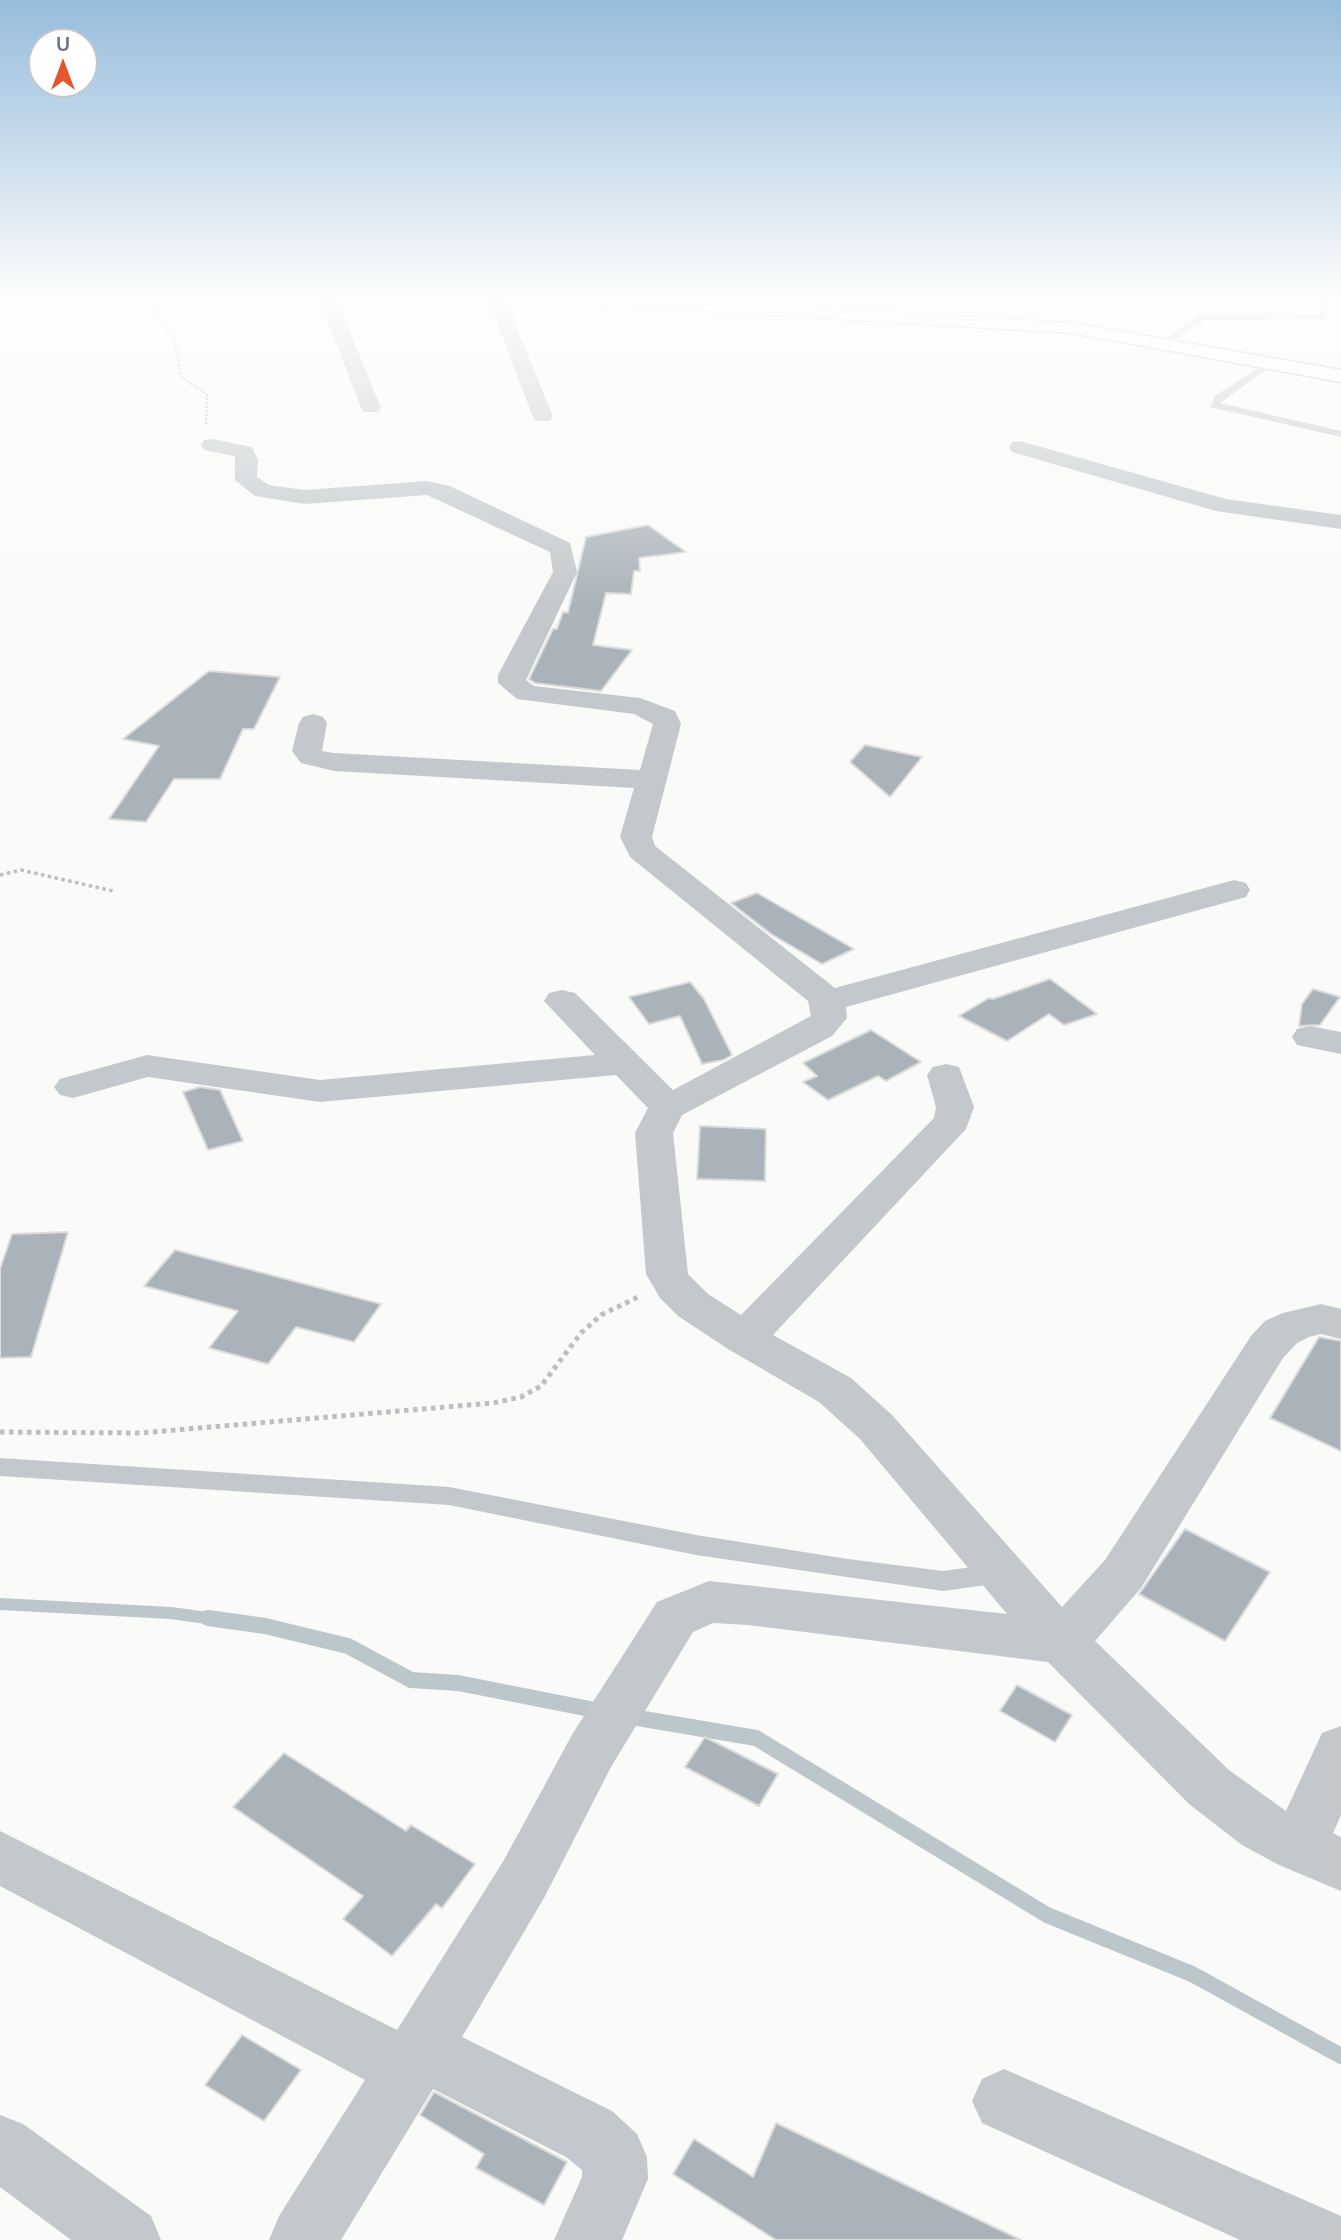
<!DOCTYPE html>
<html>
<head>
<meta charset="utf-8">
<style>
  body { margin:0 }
  #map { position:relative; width:1341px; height:2240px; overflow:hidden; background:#fafaf8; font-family:Lato,sans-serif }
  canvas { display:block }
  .north { position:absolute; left:28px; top:28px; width:70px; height:70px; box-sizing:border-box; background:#fff; border:2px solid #c1c8cd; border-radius:50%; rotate:0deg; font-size:19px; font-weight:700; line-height:28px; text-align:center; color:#657683 }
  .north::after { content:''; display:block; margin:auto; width:24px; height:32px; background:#e4572e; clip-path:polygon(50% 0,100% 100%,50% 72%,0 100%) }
</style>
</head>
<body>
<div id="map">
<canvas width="1341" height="2240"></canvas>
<div class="north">U</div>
</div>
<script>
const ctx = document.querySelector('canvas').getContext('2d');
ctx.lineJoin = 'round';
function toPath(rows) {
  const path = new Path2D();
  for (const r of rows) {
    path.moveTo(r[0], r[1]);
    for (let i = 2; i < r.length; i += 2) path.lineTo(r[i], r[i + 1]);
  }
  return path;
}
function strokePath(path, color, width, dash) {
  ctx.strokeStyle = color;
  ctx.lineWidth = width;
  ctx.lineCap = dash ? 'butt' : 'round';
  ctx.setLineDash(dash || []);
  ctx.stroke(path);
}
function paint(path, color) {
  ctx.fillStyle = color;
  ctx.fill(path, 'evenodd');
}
strokePath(toPath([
  [0,1604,171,1613,221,1620]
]), '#bbc7cb', 12);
strokePath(toPath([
  [208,1618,265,1626,348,1646,411,1680,458,1683,600,1711],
  [626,1716,756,1738,1047,1915,1192,1974,1341,2056]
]), '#bbc7cb', 16);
const building = toPath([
  [648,525,686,552,639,558,640,571,634,571,631,594,606,593,593,645,632,650,601,691,535,683,529,679,553,629,557,629,563,612,568,613,586,537,648,525],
  [209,671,280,677,254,729,243,729,220,779,174,779,146,822,109,819,159,746,123,739,209,671],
  [865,745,922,757,890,797,850,762,865,745],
  [757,893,854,949,822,964,771,934,731,903,757,893],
  [1050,979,1097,1014,1064,1025,1049,1014,1007,1041,959,1016,989,998,993,999,1050,979],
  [690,982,704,999,732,1055,723,1060,702,1064,680,1016,649,1024,629,997,690,982],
  [1313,989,1340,997,1320,1025,1299,1026,1302,1004,1313,989],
  [871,1030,921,1062,886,1081,878,1076,828,1100,803,1082,817,1076,803,1063,871,1030],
  [200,1087,220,1090,243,1141,208,1150,183,1092,200,1087],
  [700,1126,766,1129,765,1181,697,1179,700,1126],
  [68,1232,31,1357,0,1358,0,1269,12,1234,68,1232],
  [175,1250,381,1304,354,1342,296,1327,268,1364,209,1348,238,1311,144,1286,175,1250],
  [1319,1337,1341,1341,1341,1451,1270,1418,1319,1337],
  [1185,1529,1270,1572,1225,1641,1139,1594,1185,1529],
  [1017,1685,1072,1715,1055,1742,1000,1711,1017,1685],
  [705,1737,778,1774,759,1806,685,1767,705,1737],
  [284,1753,406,1831,411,1825,475,1864,442,1908,436,1904,392,1956,343,1919,363,1896,233,1807,284,1753],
  [242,2035,301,2070,264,2121,205,2085,242,2035],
  [434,2092,567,2162,544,2205,476,2168,484,2154,420,2115,434,2092],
  [776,2123,1021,2240,776,2240,673,2174,694,2139,753,2177,776,2123]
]);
paint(building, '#aab3b9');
strokePath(building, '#dcdcda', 2);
const secondary = toPath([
  [529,296,621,296,1072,323,1341,370,1341,382,1072,333,538,301,529,296]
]);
strokePath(secondary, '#b3babf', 3);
strokePath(toPath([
  [167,296,154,311,174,339,182,378,207,394,206,424]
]), '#bbbfc2', 2.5, [2, 2]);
strokePath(toPath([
  [0,875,21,870,113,891]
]), '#bbbfc2', 3.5, [3.5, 3.5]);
strokePath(toPath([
  [0,1432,140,1433,493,1403,521,1397,541,1386,581,1333,601,1315,640,1296]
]), '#bbbfc2', 5, [4.5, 4.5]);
paint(toPath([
  [1323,296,1331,296,1326,319,1204,320,1176,339,1168,337,1202,314,1319,314,1323,296],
  [1270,360,1273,365,1220,403,1341,431,1341,437,1210,407,1215,396,1270,360],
  [0,1458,449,1487,696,1535,848,1559,943,1571,1001,1563,1010,1566,1014,1573,1010,1580,1001,1583,943,1591,696,1555,449,1505,0,1476,0,1458]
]), '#c3c8cc');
paint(toPath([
  [318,296,335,296,381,408,378,412,364,412,361,408,318,296],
  [487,296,504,296,553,417,550,421,536,421,533,417,487,296],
  [212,439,252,447,258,460,257,477,269,485,305,490,427,481,450,486,570,543,577,572,526,680,534,686,640,698,675,711,681,724,652,837,655,846,835,988,1234,880,1246,883,1250,890,1246,897,846,1007,847,1018,832,1036,682,1115,673,1133,688,1274,708,1294,741,1315,934,1118,936,1107,927,1075,933,1067,946,1064,959,1067,974,1107,966,1129,773,1335,851,1378,892,1415,1062,1607,1105,1560,1251,1336,1265,1321,1283,1313,1321,1304,1341,1309,1341,1339,1321,1334,1309,1337,1297,1343,1283,1358,1141,1588,1095,1641,1229,1770,1286,1811,1322,1733,1341,1726,1341,1815,1333,1833,1341,1837,1341,1891,1279,1865,1242,1845,1189,1804,1048,1662,748,1625,713,1623,693,1632,611,1767,544,1898,462,2037,612,2111,637,2134,647,2157,648,2179,622,2240,554,2240,582,2177,582,2170,566,2157,433,2089,341,2240,269,2240,279,2216,365,2080,0,1886,0,1831,397,2030,504,1860,573,1733,657,1602,709,1581,1007,1614,860,1439,819,1402,728,1349,678,1316,660,1298,646,1274,635,1133,648,1108,616,1075,320,1102,148,1077,73,1098,60,1095,54,1087,60,1079,147,1055,320,1080,595,1055,544,1001,549,993,562,990,575,993,673,1090,811,1016,808,1001,630,857,620,837,634,788,334,771,301,763,292,751,299,723,303,717,313,714,323,717,327,723,322,751,334,753,640,770,653,724,634,714,517,699,498,683,498,675,553,572,550,552,427,495,305,504,255,496,235,480,235,456,204,450,201,445,204,440,212,439],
  [1020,441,1226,499,1341,515,1341,529,1216,511,1012,452,1009,447,1012,442,1020,441],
  [1310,1026,1341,1032,1341,1054,1297,1045,1292,1037,1297,1029,1310,1026],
  [1004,2069,1341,2216,1341,2240,1240,2240,982,2123,972,2101,982,2079,1004,2069],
  [0,2115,23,2124,151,2216,161,2240,71,2240,0,2187,0,2115]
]), '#c3c8cc');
paint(secondary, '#fff');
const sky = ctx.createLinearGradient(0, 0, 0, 609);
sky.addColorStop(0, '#96bcdc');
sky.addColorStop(0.49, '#fdfdfc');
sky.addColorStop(1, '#fdfdfc00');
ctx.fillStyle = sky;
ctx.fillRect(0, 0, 1341, 609);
</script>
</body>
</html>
